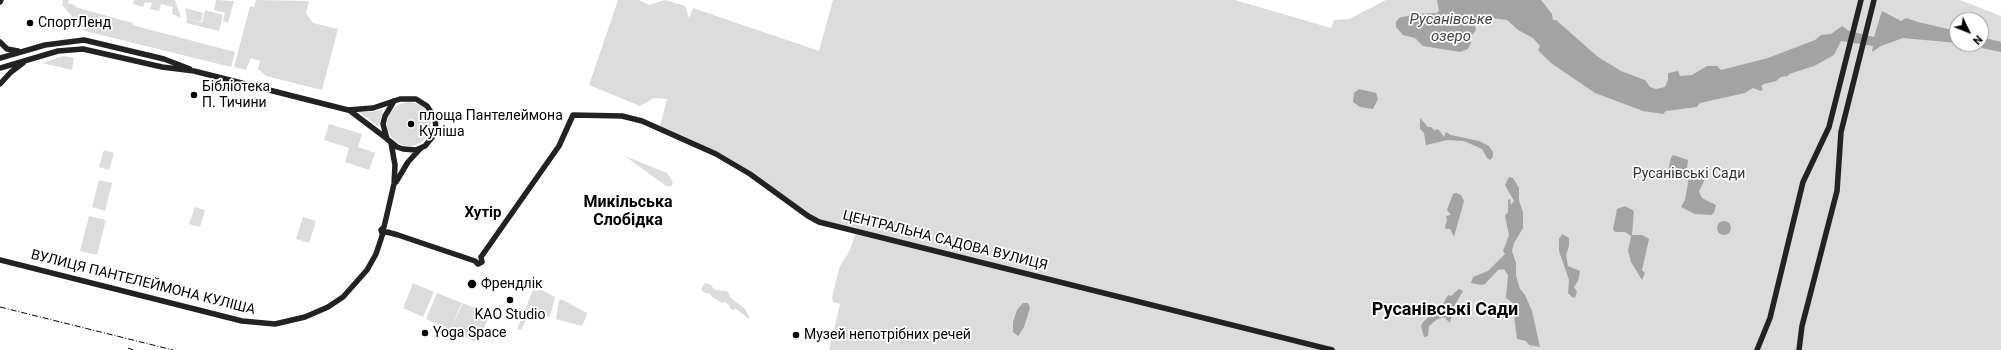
<!DOCTYPE html>
<html>
<head>
<meta charset="utf-8">
<style>
  body { margin:0 }
  #map { position:relative; width:2001px; height:350px; overflow:hidden; background:#fff; font-family:Roboto,sans-serif }
  canvas { display:block }
  .north { position:absolute; left:1949px; top:12px; width:40px; height:40px; box-sizing:border-box; background:#fff; border:1px solid #999; border-radius:50%; rotate:133deg; font-size:11px; font-weight:700; line-height:16px; text-align:center; color:#000 }
  .north::after { content:''; display:block; margin:auto; width:14px; height:18px; background:#000; clip-path:polygon(50% 0,100% 100%,50% 72%,0 100%) }
</style>
</head>
<body>
<div id="map">
<canvas width="2001" height="350"></canvas>
<div class="north">N</div>
</div>
<script>
const ctx = document.querySelector('canvas').getContext('2d');
ctx.lineJoin = 'round';
function paint(path, color) {
  ctx.fillStyle = color;
  ctx.fill(path, 'evenodd');
}
function toPath(rows) {
  const path = new Path2D();
  for (const r of rows) {
    if (r.length === 3) {
      path.moveTo(r[0] + r[2], r[1]);
      path.arc(r[0], r[1], r[2], 0, 2 * Math.PI);
      continue;
    }
    path.moveTo(r[0], r[1]);
    for (let i = 2; i < r.length; i += 2) path.lineTo(r[i], r[i + 1]);
  }
  return path;
}
function strokePath(path, color, width, dash) {
  ctx.strokeStyle = color;
  ctx.lineWidth = width;
  ctx.lineCap = dash ? 'butt' : 'round';
  ctx.setLineDash(dash || []);
  ctx.stroke(path);
}
function drawText(font, color, halo, rows, align = 'center') {
  ctx.font = font + ' Roboto,sans-serif';
  ctx.lineWidth = 3.5;
  ctx.setLineDash([]);
  ctx.textBaseline = 'middle';
  ctx.strokeStyle = halo;
  ctx.fillStyle = color;
  for (const [text, x, y, turn = 0] of rows) {
    ctx.save();
    ctx.translate(x, y);
    ctx.rotate((+turn || 0) * Math.PI / 180);
    ctx.textAlign = isNaN(turn) ? turn : align;
    if (halo) ctx.strokeText(text, 0, 0);
    ctx.fillText(text, 0, 0);
    ctx.restore();
  }
}
paint(toPath([
  [63,0,69,0,68,3,75,5,75,7,133,23,132,25,235,52,231,67,85,31,62,5],
  [134,0,175,0,181,18,172,14,173,7,161,4,159,11,150,9,152,3,145,2,143,7,133,4],
  [216,0,234,1,228,23,223,21,225,13,214,10],
  [256,0,309,1,306,13,313,23,338,29,322,90,266,76,258,69,260,61,251,58,246,70,234,67,250,6,254,7],
  [618,0,639,0,649,5,665,0,685,6,689,18,693,8,819,51,833,0,1235,0,1331,28,1334,20,1349,19,1386,0,1960,0,2001,16,2001,350,829,350,840,304,833,302,832,297,840,266,850,250,857,228,815,219,749,172,660,126,667,99,654,98,640,106,589,85],
  [1957,20,1981,20,1981,44,1957,44],
  [185,8,203,13,201,22,187,19],
  [205,10,223,15,219,31,186,23,187,19,202,23],
  [63,56,74,58,72,70,42,63],
  [409,124,22],
  [383,109,379,127,359,112,372,112],
  [329,124,362,134,358,147,375,153,369,170,345,162,349,148,324,140],
  [104,150,114,153,109,170,99,167],
  [625,156,667,173,673,182,672,186,666,186],
  [99,180,112,183,105,211,92,207],
  [195,207,205,210,200,227,189,224],
  [89,216,106,220,97,255,80,251],
  [303,217,316,221,309,243,296,239],
  [413,283,434,292,423,317,403,308],
  [705,283,710,284,715,290,727,291,731,298,745,309,749,316,749,319,736,309,732,310,727,303,724,302,722,303,712,297,710,294,703,292,701,289],
  [533,290,536,291,542,290,555,297,550,317,530,312,521,330,517,329],
  [437,293,462,303,450,330,426,319],
  [561,299,587,313,585,320,581,326,556,319,559,301],
  [463,303,490,315,477,342,450,330]
]), '#dcdcdc');
paint(toPath([
  [1437,0,1541,0,1552,14,1553,20,1556,20,1598,57,1621,71,1645,80,1650,87,1656,89,1665,87,1668,80,1668,73,1678,71,1680,76,1692,75,1707,66,1717,66,1721,70,1768,58,1815,40,1821,35,1831,34,1842,26,1849,31,1874,37,1882,11,1901,21,1906,18,1918,22,1957,31,1957,43,1903,38,1881,46,1872,52,1873,46,1841,41,1834,55,1814,66,1789,74,1788,76,1781,77,1776,81,1764,84,1761,86,1763,89,1761,91,1753,88,1745,93,1700,103,1697,107,1666,111,1663,114,1643,111,1595,93,1551,63,1538,50,1540,46,1533,38,1518,30,1507,20,1492,18,1474,21,1476,30,1470,38,1471,43,1468,49,1460,52,1423,46,1415,38,1403,35,1396,27,1396,22,1399,18,1415,14,1437,13,1439,11],
  [1981,37,2001,42,2001,52,1962,44,1981,44],
  [1359,89,1376,93,1378,99,1373,109,1360,107,1353,102,1354,93],
  [1420,118,1428,127,1431,127,1435,131,1436,129,1439,130,1444,137,1446,132,1451,135,1479,141,1489,146,1493,152,1493,157,1490,160,1487,158,1482,149,1464,141,1448,140,1426,145,1424,133,1420,129],
  [1673,155,1688,160,1687,169,1684,174,1678,174,1668,170,1671,158],
  [1694,176,1705,179,1699,191,1702,198,1716,205,1714,213,1711,215,1695,214,1681,207,1685,200,1689,177],
  [1509,177,1513,178,1519,188,1519,201,1523,212,1523,228,1514,243,1512,251,1516,263,1516,276,1520,289,1525,295,1532,311,1540,347,1529,345,1526,341,1517,339,1514,316,1518,307,1506,298,1508,275,1504,269,1498,270,1485,284,1481,285,1471,283,1473,277,1488,271,1505,254,1503,251,1509,235,1505,216,1508,212,1508,200,1510,199,1511,205,1514,201,1505,185],
  [1456,193,1461,195,1464,201,1454,237,1450,229,1446,229,1445,226,1447,221,1446,216,1451,215,1447,210,1453,194],
  [1625,206,1634,211,1632,235,1642,235,1649,239,1642,270,1645,273,1642,280,1631,262,1628,251,1631,236,1625,232,1615,232,1613,229,1617,209],
  [1724,228,7],
  [1562,234,1569,238,1569,246,1566,255,1568,266,1580,271,1578,281,1574,287,1577,292,1575,298,1572,297,1568,293,1569,280,1559,251,1559,239],
  [1459,289,1463,291,1453,308,1450,323,1444,317,1436,320,1429,326,1428,336,1424,337,1421,326,1423,322,1443,304,1448,295,1451,296],
  [1023,303,1028,303,1030,308,1024,327,1018,336,1013,332,1013,322,1017,310]
]), '#a3a3a3');
strokePath(toPath([
  [0,2,1,0],
  [0,42,7,49,18,51],
  [0,58,45,45,84,40,164,59,190,69],
  [0,68,58,51,83,49,162,67,194,71,348,110,373,108,400,99,416,99,427,106,435,118,436,129,434,135,425,146,416,150,403,149,397,147,387,139,383,124,385,116,394,101],
  [0,84,11,72,23,63],
  [349,110,386,138],
  [391,143,395,165,394,184,384,227,381,230,382,233,387,232,398,235,475,261,478,264,482,262,481,257],
  [396,182,408,162,420,149],
  [481,257,559,146,573,115,622,116,642,121,716,154,750,174,808,216,819,222,1332,350],
  [0,260,242,321,275,324,305,317,328,307,343,297,367,270,376,254,383,233],
  [1757,350,1770,318,1803,182,1829,127,1861,0],
  [1799,350,1802,326,1837,191,1841,132,1874,0]
]), '#222', 5.5);
strokePath(toPath([
  [0,307,173,350],
  [128,348,133,350]
]), '#000', 1, [6, 2, 1, 2]);
for (const [x, y, r, color] of [
  [30,23,4,"#000"],
  [194,95,4,"#000"],
  [411,124,4,"#000"],
  [472,284,5,"#000"],
  [510,300,4,"#000"],
  [425,333,4,"#000"],
  [796,335,4,"#000"]
]) {
  const dot = new Path2D();
  dot.arc(x, y, r, 0, 2 * Math.PI);
  ctx.fillStyle = color;
  ctx.fill(dot);
  strokePath(dot, '#fff', 1.5);
}
drawText('14px', '#000', '#fff', [
  ["СпортЛенд",38,23],
  ["Бібліотека",202,87],
  ["П. Тичини",202,103],
  ["площа Пантелеймона",419,116],
  ["Куліша",419,132],
  ["Френдлік",481,284],
  ["KAO Studio",510,315,"center"],
  ["Yoga Space",433,333],
  ["Музей непотрібних речей",804,335]
], 'left');
drawText('14px', '#333', '#fff', [
  ["Русанівські Сади",1689,174]
]);
drawText('14px', '#000', '#fff', [
  ["ЦЕНТРАЛЬНА САДОВА ВУЛИЦЯ",945,241,14],
  ["ВУЛИЦЯ ПАНТЕЛЕЙМОНА КУЛІША",143,283,14]
]);
drawText('italic 15px', '#444', '#fff', [
  ["Русанівське",1451,20],
  ["озеро",1451,37]
]);
drawText('bold 15px', '#000', '#fff', [
  ["Хутір",483,213]
]);
drawText('bold 16px', '#000', '#fff', [
  ["Микільська",628,203],
  ["Слобідка",628,221]
]);
drawText('bold 18px', '#000', '#fff', [
  ["Русанівські Сади",1445,310]
]);
</script>
</body>
</html>
